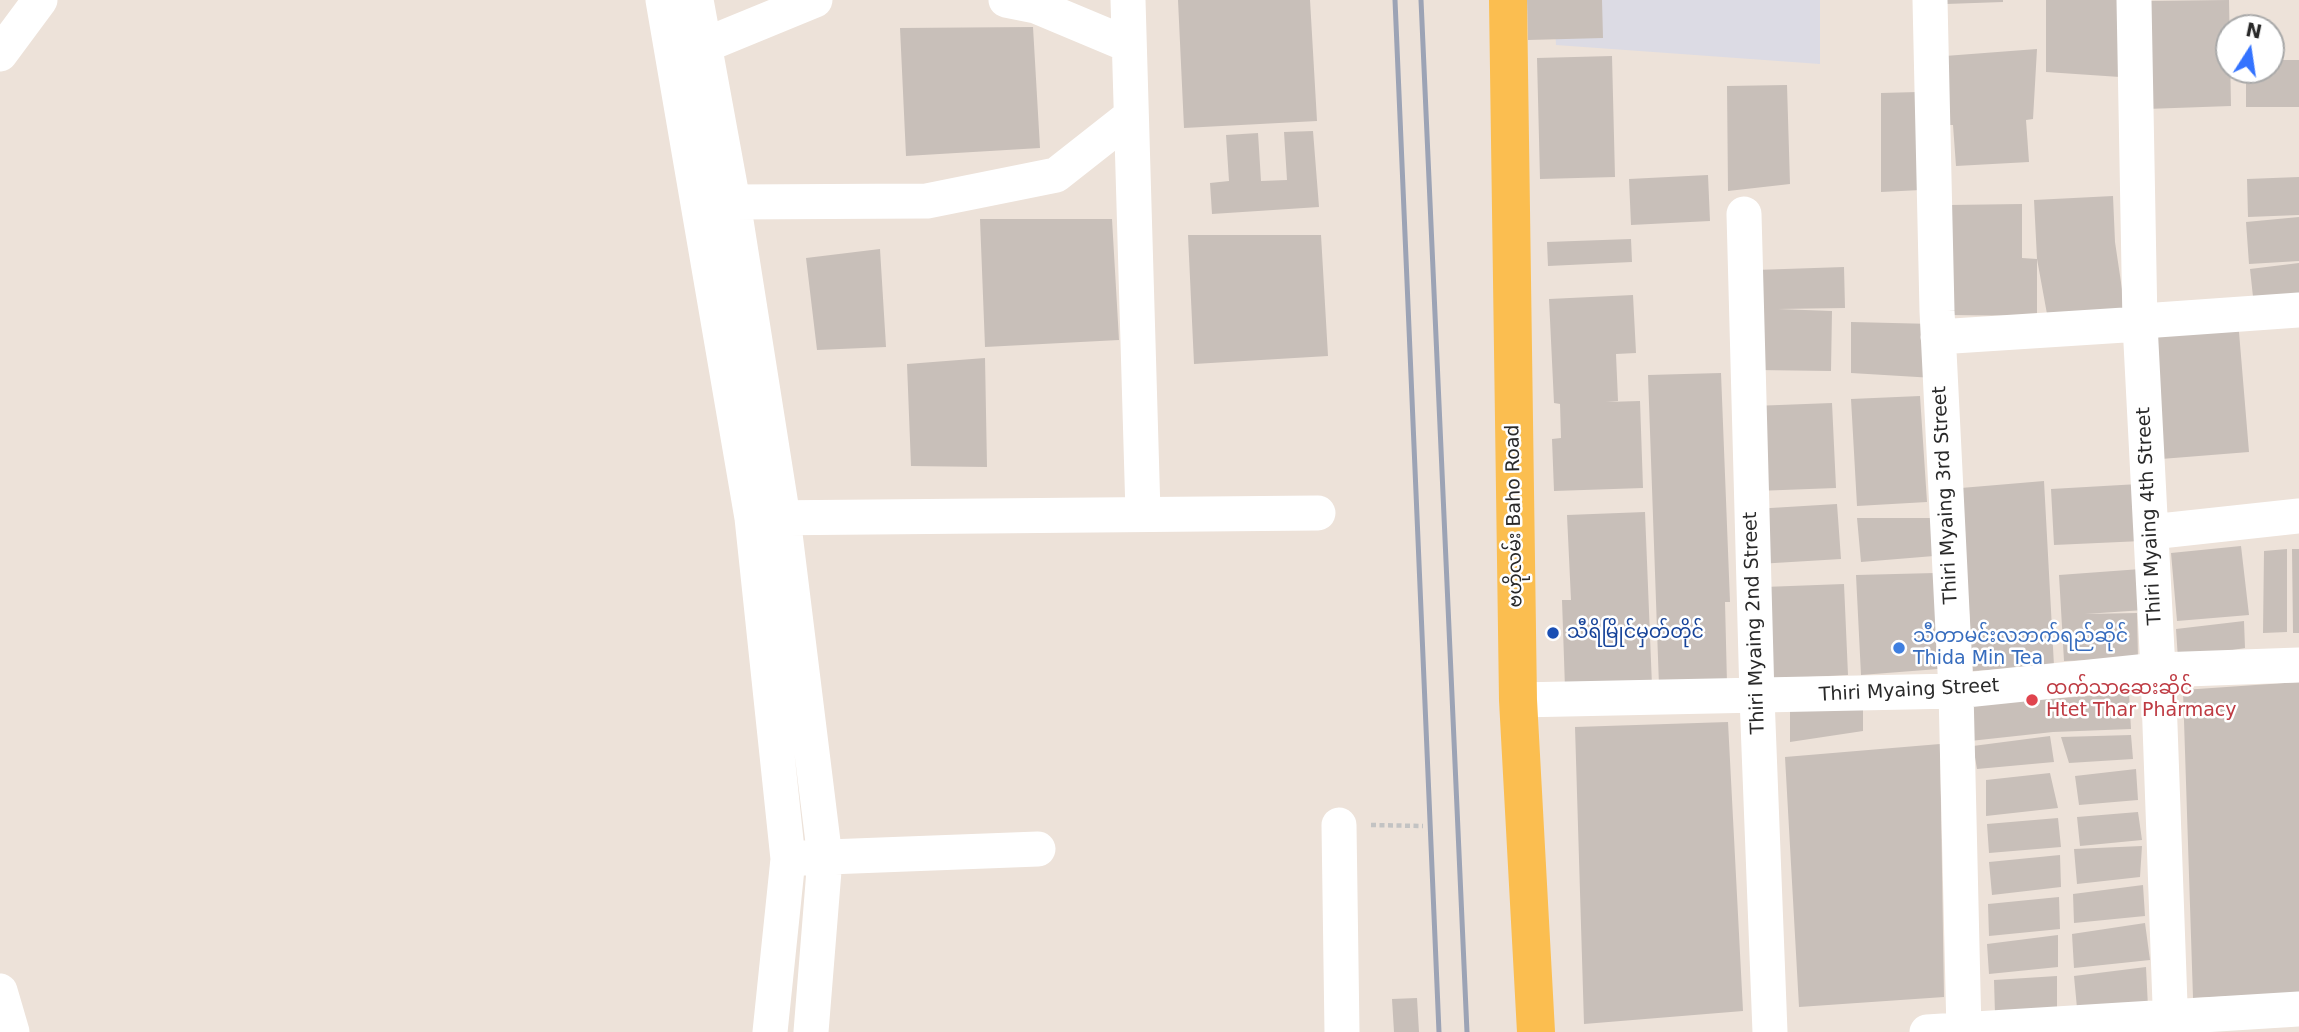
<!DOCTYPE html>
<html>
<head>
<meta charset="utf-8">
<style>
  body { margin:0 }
  #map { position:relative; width:2299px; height:1032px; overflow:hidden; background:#ede2d9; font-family:"DejaVu Sans",sans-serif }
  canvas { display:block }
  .north { position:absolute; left:2215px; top:14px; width:70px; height:70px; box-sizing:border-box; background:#fff; border:2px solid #a9a9a9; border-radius:50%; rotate:12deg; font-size:19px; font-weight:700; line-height:28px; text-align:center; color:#292929 }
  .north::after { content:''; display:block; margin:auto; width:24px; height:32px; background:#3473ff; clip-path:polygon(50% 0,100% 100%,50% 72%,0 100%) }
</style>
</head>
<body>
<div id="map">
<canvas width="2299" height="1032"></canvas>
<div class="north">N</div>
</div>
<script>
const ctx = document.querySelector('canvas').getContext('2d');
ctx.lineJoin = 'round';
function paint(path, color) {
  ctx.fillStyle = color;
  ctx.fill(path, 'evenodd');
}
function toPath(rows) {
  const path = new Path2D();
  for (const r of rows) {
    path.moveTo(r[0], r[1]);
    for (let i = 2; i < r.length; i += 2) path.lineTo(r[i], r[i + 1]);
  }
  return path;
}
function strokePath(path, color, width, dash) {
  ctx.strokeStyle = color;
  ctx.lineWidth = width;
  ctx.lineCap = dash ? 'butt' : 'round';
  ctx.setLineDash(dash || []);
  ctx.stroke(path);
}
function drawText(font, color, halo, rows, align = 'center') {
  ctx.font = font + ' "DejaVu Sans","Noto Sans Myanmar",sans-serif';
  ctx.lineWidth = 5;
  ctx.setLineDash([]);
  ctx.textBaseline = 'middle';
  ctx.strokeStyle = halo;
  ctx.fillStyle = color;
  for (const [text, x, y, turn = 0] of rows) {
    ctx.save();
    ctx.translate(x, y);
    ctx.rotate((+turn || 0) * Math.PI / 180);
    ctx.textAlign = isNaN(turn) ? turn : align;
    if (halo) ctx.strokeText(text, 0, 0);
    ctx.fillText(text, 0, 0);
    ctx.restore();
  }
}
paint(toPath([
  [1554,0,1820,0,1820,64,1556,45]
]), '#dcdbe4');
paint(toPath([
  [1178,0,1310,0,1317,121,1184,128],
  [1527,0,1602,0,1603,38,1528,40],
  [1946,0,2003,0,2003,2,1946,4],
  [2046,0,2117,0,2120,77,2046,72],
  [2229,0,2231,106,2146,109,2145,1],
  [1033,27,1040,148,906,156,900,28],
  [2037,49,2033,119,2026,120,2029,162,1956,166,1953,125,1945,125,1945,56],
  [1612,56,1615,177,1540,179,1537,58],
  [2271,60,2299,60,2299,107,2246,107,2246,70,2271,70],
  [1787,85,1790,184,1728,191,1727,86],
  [1918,92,1921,190,1881,192,1881,93],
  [1313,131,1319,207,1212,214,1210,183,1229,181,1226,135,1258,133,1261,181,1287,180,1284,132],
  [1708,175,1710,221,1631,225,1629,179],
  [2299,177,2299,215,2248,217,2247,179],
  [2113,196,2115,242,2126,316,2047,314,2037,259,2037,316,1950,315,1949,205,2022,204,2022,258,2037,259,2034,200],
  [2299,217,2299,261,2249,264,2246,222],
  [980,219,1112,219,1119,340,985,347],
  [1188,235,1321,235,1328,356,1194,364],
  [1631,239,1632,262,1548,266,1547,242],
  [880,249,886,347,817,350,806,258],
  [2299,263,2299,301,2254,306,2250,269],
  [1844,267,1845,308,1778,309,1832,311,1831,371,1757,370,1755,270],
  [1633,295,1636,353,1616,354,1618,401,1606,402,1640,401,1643,488,1554,491,1552,439,1561,438,1560,404,1554,403,1549,299],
  [2238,320,2249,452,2161,459,2151,330],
  [1851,322,1934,324,1934,378,1851,373],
  [985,358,987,467,911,466,907,364],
  [1721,373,1730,602,1725,602,1727,684,1659,686,1648,375],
  [1920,396,1927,502,1857,506,1851,399],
  [1832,403,1836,488,1756,491,1753,406],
  [2044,481,2054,666,1973,671,1961,488],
  [2139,484,2142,541,2054,545,2051,489],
  [1837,504,1841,559,1758,564,1754,509],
  [1645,512,1652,686,1565,688,1562,600,1571,600,1567,515],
  [1857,518,1932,518,1934,556,1861,562],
  [2241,546,2249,615,2177,621,2171,553],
  [2287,549,2287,632,2263,633,2264,551],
  [2292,549,2299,549,2299,633,2293,633],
  [2141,569,2144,610,2085,614,2137,613,2138,659,2064,661,2059,575],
  [1935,573,1938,669,1861,675,1856,575],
  [1844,584,1848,675,1768,679,1764,587],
  [2244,621,2245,648,2178,659,2176,629],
  [2299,682,2299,993,2193,998,2183,690],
  [2129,693,2131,729,2053,732,1970,741,1967,705],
  [1863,704,1863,731,1790,742,1790,709],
  [1728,722,1743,1011,1584,1024,1575,727],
  [2131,735,2133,759,2069,763,2061,737],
  [2050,736,2054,762,1977,769,1973,746],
  [1940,744,1944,997,1799,1007,1785,757],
  [2136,769,2138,800,2079,805,2075,776],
  [2050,773,2058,808,1986,816,1986,780],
  [2138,812,2142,840,2080,846,2077,817],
  [2058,818,2061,847,1989,853,1987,824],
  [2142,846,2140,877,2077,884,2074,849],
  [2060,855,2061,887,1992,895,1989,862],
  [2143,885,2145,916,2074,923,2073,894],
  [2059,897,2060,929,1989,936,1988,904],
  [2145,923,2150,960,2074,968,2072,934],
  [2058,935,2058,967,1989,974,1987,944],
  [2146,967,2148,1007,2077,1008,2074,976],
  [2057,976,2057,1012,1995,1014,1994,980],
  [1417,998,1419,1032,1394,1032,1392,999]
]), '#c8bfb9');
strokePath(toPath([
  [1371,825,1423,826]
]), '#c3c3c3', 4.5, [5, 3.5]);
strokePath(toPath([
  [663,0,752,518,788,859,770,1032],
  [696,0,733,202,783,518,825,858,811,1032],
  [1006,0,1036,6,1129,45],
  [1128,0,1143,513],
  [1930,0,1937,311,1956,691,1964,1032],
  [2134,0,2140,324,2158,670,2171,1032],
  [681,49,703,46,815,0],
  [0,54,40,0],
  [733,202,927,201,1056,175,1131,116],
  [1744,214,1757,697,1770,1032],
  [1938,337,2140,324,2157,320,2299,310],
  [761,518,1318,513],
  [2151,532,2299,516],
  [1518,700,1956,691,2158,670,2299,665],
  [1339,825,1342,1032],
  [802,858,1038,849],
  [0,991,12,1032],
  [1927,1032,2299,1009]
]), '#fff', 35);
strokePath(toPath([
  [1508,0,1518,700,1536,1032]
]), '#fbbe50', 38);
strokePath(toPath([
  [1395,0,1439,1032],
  [1421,0,1467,1032]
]), '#9ca3b5', 5);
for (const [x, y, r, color] of [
  [1553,633,7,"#1a4fb4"],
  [1899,648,7,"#3f7fe0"],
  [2032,700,7,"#e0444e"]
]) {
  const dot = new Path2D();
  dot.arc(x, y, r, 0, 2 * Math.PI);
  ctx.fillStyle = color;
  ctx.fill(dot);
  strokePath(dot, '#fff', 2.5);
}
drawText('19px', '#292929', '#fff', [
  ["Thiri Myaing 3rd Street",1946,495,-93],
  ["ဗဟိုလမ်း Baho Road",1515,516,-91],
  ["Thiri Myaing 4th Street",2150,516,-93],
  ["Thiri Myaing 2nd Street",1755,623,-92],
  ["Thiri Myaing Street",1909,691,-3]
]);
drawText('19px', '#164399', '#fff', [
  ["သီရိမြိုင်မှတ်တိုင်",1567,633]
], 'left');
drawText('19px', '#366cbe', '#fff', [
  ["သီတာမင်းလဘက်ရည်ဆိုင်",1913,637],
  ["Thida Min Tea",1913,659]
], 'left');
drawText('19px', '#be3a42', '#fff', [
  ["ထက်သာဆေးဆိုင်",2046,689],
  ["Htet Thar Pharmacy",2046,711]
], 'left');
</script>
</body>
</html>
